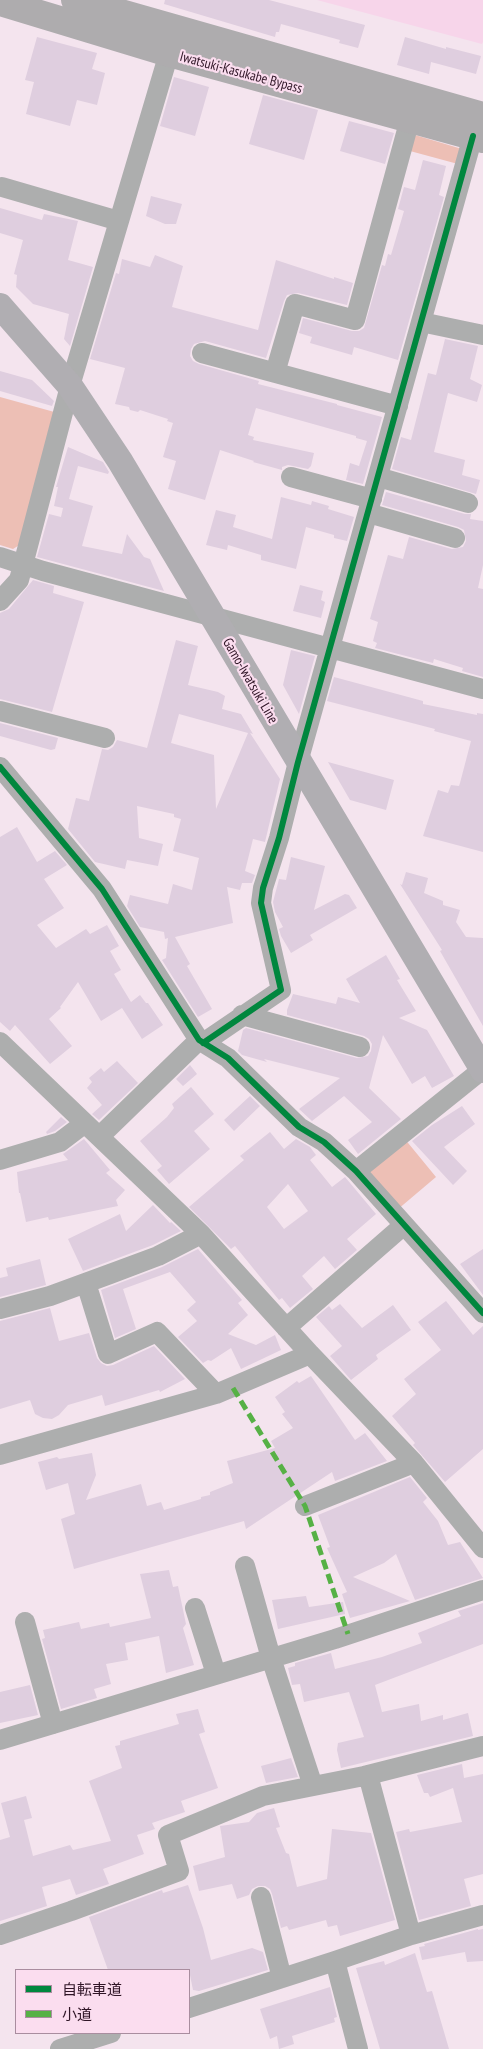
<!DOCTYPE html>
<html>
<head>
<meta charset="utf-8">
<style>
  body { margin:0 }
  #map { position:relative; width:483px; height:2049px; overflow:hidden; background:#f4e4ee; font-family:"PT Sans Narrow","Noto Sans JP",sans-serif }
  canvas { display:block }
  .legend { position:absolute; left:15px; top:1969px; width:175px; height:65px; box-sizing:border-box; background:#fbddef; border:1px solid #a98d9f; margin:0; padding:6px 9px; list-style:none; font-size:15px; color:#2f1526 }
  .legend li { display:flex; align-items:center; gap:10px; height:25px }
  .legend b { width:25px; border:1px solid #a98d9f }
</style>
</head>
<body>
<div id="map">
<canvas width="483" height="2049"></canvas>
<ul class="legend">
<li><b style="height:6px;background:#00873e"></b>自転車道</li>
<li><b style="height:6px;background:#56b145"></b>小道</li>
</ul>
</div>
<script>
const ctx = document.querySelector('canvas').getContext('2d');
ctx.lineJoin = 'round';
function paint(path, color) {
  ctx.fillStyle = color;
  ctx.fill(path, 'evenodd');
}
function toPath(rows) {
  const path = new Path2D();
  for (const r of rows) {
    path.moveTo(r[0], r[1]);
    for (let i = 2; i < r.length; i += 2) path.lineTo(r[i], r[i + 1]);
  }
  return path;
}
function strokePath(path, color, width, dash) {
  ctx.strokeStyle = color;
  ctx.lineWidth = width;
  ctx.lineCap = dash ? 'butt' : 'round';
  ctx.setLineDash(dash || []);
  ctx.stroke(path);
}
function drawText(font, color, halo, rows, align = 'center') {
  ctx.font = font + ' "PT Sans Narrow",sans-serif';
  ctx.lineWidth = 4.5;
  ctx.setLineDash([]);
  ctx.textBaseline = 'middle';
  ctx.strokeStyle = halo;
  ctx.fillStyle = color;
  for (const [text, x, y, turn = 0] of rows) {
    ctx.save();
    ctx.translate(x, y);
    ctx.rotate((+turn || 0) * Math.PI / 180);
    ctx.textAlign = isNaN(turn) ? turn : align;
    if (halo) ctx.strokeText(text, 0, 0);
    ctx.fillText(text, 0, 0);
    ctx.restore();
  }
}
paint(toPath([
  [317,0,483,0,483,42,482,44]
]), '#f7d5ea');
paint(toPath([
  [415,135,462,149,458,164,410,151],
  [0,397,58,413,21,544,13,549,0,545],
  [404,1138,436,1177,397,1210,367,1177,369,1165]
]), '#edbfb5');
paint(toPath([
  [165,0,269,0,365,25,358,48,339,43,340,40,281,24,279,32,276,32,275,37,164,4],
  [37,37,97,53,92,69,105,73,97,105,77,100,70,126,26,114,34,82,25,80],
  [405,37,446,49,446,47,481,56,476,74,431,62,429,74,397,65],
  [174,77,209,87,195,136,160,126],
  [263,95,318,110,304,160,249,144],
  [349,121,394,133,385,164,340,151],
  [423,160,446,166,439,195,444,197,398,360,354,347,352,355,310,343,312,337,299,333,303,318,352,331,359,331,364,328,382,265,385,266,388,254,391,255,404,211,398,209,404,187,415,190],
  [151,196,182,204,176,224,165,224,146,216],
  [0,208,42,220,44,214,78,221,68,260,93,267,70,346,64,339,69,314,33,304,16,287,17,275,14,274,23,240,0,233],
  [155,255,183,266,172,307,258,330,276,260,334,279,334,277,353,283,347,305,298,293,287,295,284,301,266,358,205,341,194,344,191,349,190,356,193,361,199,364,259,381,258,384,337,404,337,405,382,417,363,484,346,480,350,463,359,466,367,441,356,438,356,436,256,408,248,435,254,437,253,440,314,453,311,466,308,469,288,465,282,467,282,470,253,462,254,461,220,450,205,500,168,489,176,461,163,457,173,423,167,421,168,419,140,410,138,412,130,410,129,407,115,404,125,368,90,359,116,273,119,274,122,259,150,267],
  [445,339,478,346,470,379,482,385,477,402,448,393,434,452,465,460,462,475,480,480,476,494,392,469,401,437,411,440,428,373,436,375],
  [0,371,32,380,54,401,52,406,0,391],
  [68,447,103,462,109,472,108,474,78,466,69,499,93,506,82,546,122,554,127,534,144,557,150,559,164,591,37,557,49,514,61,517,63,508,54,506,58,487,56,487],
  [386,492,465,514,471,514,470,519,483,521,483,565,478,588,483,589,483,677,462,671,463,668,434,659,433,663,375,648,377,643,373,641,378,622,370,619,388,555,403,559,409,537,452,549,463,547,466,541,464,530,458,527,382,505],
  [281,497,311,505,312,501,329,506,328,509,354,517,347,541,334,538,334,535,306,527,296,569,261,560,261,555,228,545,227,550,206,545,216,510,236,515,233,527,272,539],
  [33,580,54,586,53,593,84,602,52,712,0,699,0,613,9,609],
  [300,585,323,591,321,600,325,602,321,618,293,611],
  [176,640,198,646,188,685,218,692,225,696,222,709,241,714,253,734,250,733,280,779,265,842,253,839,245,871,255,875,252,883,242,883,240,890,227,887,233,923,175,937,190,964,187,966,212,1009,198,1017,162,960,166,958,168,938,165,939,164,932,140,927,127,906,130,895,168,904,173,884,192,890,199,858,173,851,181,819,174,817,174,814,137,806,139,838,163,844,158,866,127,860,125,869,95,862,68,829,76,798,89,801,102,749,108,750,113,747,117,740,147,748],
  [179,714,248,733,216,809,214,755,171,743],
  [291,650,315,656,299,714,283,685],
  [334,677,423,701,423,704,477,715,477,713,483,714,483,852,423,836,438,790,448,793,451,785,459,786,460,783,471,741,434,731,435,729,327,701],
  [0,723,58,738,55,749,51,750,0,736],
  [328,762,394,780,386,810,350,800],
  [17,827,37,862,55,851,67,865,44,879,64,908,37,925,56,948,86,929,90,934,107,925,119,946,110,951,121,970,114,974,131,1002,140,995,146,1003,148,1003,163,1025,142,1039,122,1008,101,1021,78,982,60,1007,61,1008,49,1019,72,1046,50,1064,15,1025,10,1031,0,1022,0,837],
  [291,857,325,866,314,910,345,894,349,895,357,908,310,935,313,940,291,953,281,936,279,929,283,927,275,912,273,902,279,879,286,880],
  [406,872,428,878,424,893,443,901,443,905,460,910,456,922,466,937,483,938,483,1026,440,951,442,950,400,884,402,885],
  [386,955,400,979,397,980,416,1011,399,1018,427,1030,454,1076,432,1088,425,1076,412,1084,383,1035,369,1088,401,1119,358,1154,348,1140,372,1122,344,1096,312,1121,299,1109,340,1078,264,1059,267,1062,242,1055,238,1051,243,1030,246,1028,357,1058,368,1056,371,1051,372,1044,369,1039,364,1036,287,1015,287,1010,293,994,336,1004,338,997,360,1003,346,979],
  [117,1061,138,1083,99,1120,92,1114,102,1105,87,1088,92,1082,89,1078,101,1068,104,1072],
  [190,1065,197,1074,183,1086,176,1079],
  [191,1087,214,1114,194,1131,210,1149,169,1184,157,1170,162,1166,140,1141,167,1117,174,1108,172,1104],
  [250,1096,260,1106,234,1131,224,1120],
  [462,1106,475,1124,444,1147,467,1171,453,1185,412,1141,432,1125],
  [61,1117,67,1122,55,1131,47,1134,46,1132],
  [270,1132,284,1149,296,1139,310,1147,316,1155,310,1160,332,1187,345,1177,376,1214,347,1239,357,1250,335,1269,324,1256,302,1276,313,1289,290,1308,282,1298,279,1300,235,1246,231,1249,189,1207,244,1160,240,1156],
  [288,1184,308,1211,284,1229,267,1207],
  [84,1139,110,1170,106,1173,125,1190,116,1200,118,1206,49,1220,48,1217,26,1222,20,1193,19,1193,17,1172,68,1160,63,1154],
  [153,1205,170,1223,171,1222,181,1231,153,1245,83,1271,68,1239,120,1214,126,1231],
  [198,1249,242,1300,238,1303,248,1315,228,1334,256,1345,275,1335,281,1350,241,1369,231,1348,211,1361,208,1360,203,1363,178,1337,197,1321,187,1310,196,1302,170,1272,123,1289,136,1329,115,1338,101,1290,162,1267],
  [483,1249,483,1295,460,1264],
  [40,1259,46,1285,0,1297,0,1278,8,1276,6,1268],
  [446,1301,473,1335,483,1326,483,1449,445,1482,413,1445,415,1443,392,1416,416,1394,404,1379,441,1350,418,1322],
  [340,1304,362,1328,393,1305,411,1330,376,1355,378,1359,351,1380,330,1356,342,1346,316,1317,329,1306,332,1310],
  [50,1308,59,1341,89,1333,97,1358,101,1363,107,1366,113,1365,154,1346,185,1379,160,1392,159,1390,105,1406,102,1395,68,1405,59,1415,52,1419,43,1418,35,1414,30,1400,0,1409,0,1321],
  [311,1376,355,1440,365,1433,387,1461,335,1481,332,1472,246,1529,244,1521,74,1569,61,1519,75,1514,68,1483,46,1490,38,1462,57,1457,59,1459,92,1453,96,1475,86,1500,141,1484,147,1506,161,1502,164,1510,201,1499,201,1497,210,1495,210,1492,233,1483,227,1461,275,1448,271,1441,293,1428,282,1414,285,1412,275,1397,297,1381,299,1383],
  [410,1477,427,1498,423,1502,438,1521,448,1545,460,1542,483,1578,415,1600,396,1554,384,1563,353,1577,410,1601,350,1618,342,1594,347,1592,327,1548,330,1547,318,1515],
  [169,1570,173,1587,178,1586,186,1624,183,1628,194,1665,166,1673,159,1636,125,1643,128,1660,106,1664,111,1684,94,1689,97,1698,61,1709,42,1639,45,1638,43,1630,79,1622,81,1629,109,1623,110,1627,151,1618,140,1574],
  [306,1596,309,1607,343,1602,345,1614,278,1629,272,1600],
  [483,1603,483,1644,375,1685,382,1712,419,1704,421,1721,443,1715,443,1720,468,1713,473,1736,341,1768,337,1750,338,1743,364,1737,349,1692,304,1702,300,1684,292,1685,288,1668,295,1666,295,1663,331,1653,335,1669,382,1657,422,1643,418,1633,461,1616,458,1611],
  [30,1685,38,1715,0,1723,0,1692],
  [198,1709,205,1732,199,1734,218,1788,181,1801,185,1812,152,1823,155,1829,137,1835,144,1854,103,1869,109,1884,76,1895,70,1879,42,1887,47,1906,0,1921,0,1840,10,1837,1,1803,26,1796,32,1818,24,1820,33,1856,70,1845,73,1850,111,1841,89,1781,122,1768,115,1746,120,1745,120,1741,179,1724,176,1714],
  [291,1758,298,1777,266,1783,261,1766],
  [462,1764,464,1778,483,1774,483,1874,464,1879,471,1906,419,1920,396,1832,409,1829,410,1832,462,1822,453,1788,430,1797,428,1793,424,1793,417,1775],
  [274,1808,280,1827,276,1828,286,1853,289,1854,297,1887,327,1879,332,1829,371,1833,395,1920,340,1936,337,1925,328,1927,326,1920,289,1930,287,1926,281,1928,272,1894,270,1889,265,1886,258,1886,252,1889,249,1895,237,1899,232,1884,199,1891,193,1866,225,1857,220,1826,249,1822,257,1813],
  [188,1885,203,1928,211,1960,252,1948,263,1952,268,1970,199,1991,193,1990,189,1970,108,1970,89,1917,162,1890,163,1893],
  [478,1929,478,1930,483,1929,483,1961,467,1962,465,1952,422,1960,419,1947,425,1946,424,1944],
  [415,1953,427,1992,432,1991,449,2049,380,2049,356,1968,384,1961,385,1965],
  [330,1987,337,2017,334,2018,335,2022,292,2036,294,2044,279,2049,277,2036,270,2039,260,2009]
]), '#dfcedf');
strokePath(toPath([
  [2,187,119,221],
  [421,322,483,335],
  [202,353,398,406],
  [275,373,295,304,355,320,410,119],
  [291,477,372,499],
  [378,477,468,503],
  [368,513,455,538],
  [0,557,43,571,483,689],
  [0,601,19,580,70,386,169,53],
  [0,711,105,738],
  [0,767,102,889,199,1040,228,1058,299,1127,324,1142,356,1171,483,1313],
  [242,1015,360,1047],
  [0,1042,201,1234,310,1354,414,1463,483,1548],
  [203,1043,281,990,261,903,263,888,279,838,298,762,473,136],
  [100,1136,199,1040],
  [0,1160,60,1142,85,1123],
  [356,1171,483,1069],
  [86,1283,108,1354,157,1332,216,1394],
  [0,1309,50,1296,110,1274,158,1256,201,1234],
  [286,1328,404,1225],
  [0,1455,216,1394,310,1354],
  [305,1506,414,1463],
  [245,1566,271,1658,313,1786],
  [195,1608,216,1674],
  [25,1622,53,1724],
  [0,1740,335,1639,483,1590],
  [368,1775,411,1935],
  [261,1897,282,1978],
  [0,1935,71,1911,179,1871,168,1835,263,1796,364,1776,483,1746],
  [335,1961,358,2049],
  [189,2008,335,1961,411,1935,483,1915],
  [60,2049,111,2033]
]), '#adaeae', 20);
strokePath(toPath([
  [0,306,70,386,120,461,483,1070]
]), '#b0aeb2', 26);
strokePath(toPath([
  [75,0,483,116],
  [0,2,169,53,483,139]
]), '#aeacae', 28);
strokePath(toPath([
  [233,1388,305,1506,348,1634]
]), '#56b145', 5, [10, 5]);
strokePath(toPath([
  [0,767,102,889,199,1040,228,1058,299,1127,324,1142,356,1171,483,1313],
  [203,1043,281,990,261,903,263,888,279,838,298,762,473,136]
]), '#00873e', 6);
drawText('14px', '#2f1526', '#fbddef', [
  ["Iwatsuki-Kasukabe Bypass",241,73,15],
  ["Gamo-Iwatsuki Line",250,681,60]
]);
</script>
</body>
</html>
